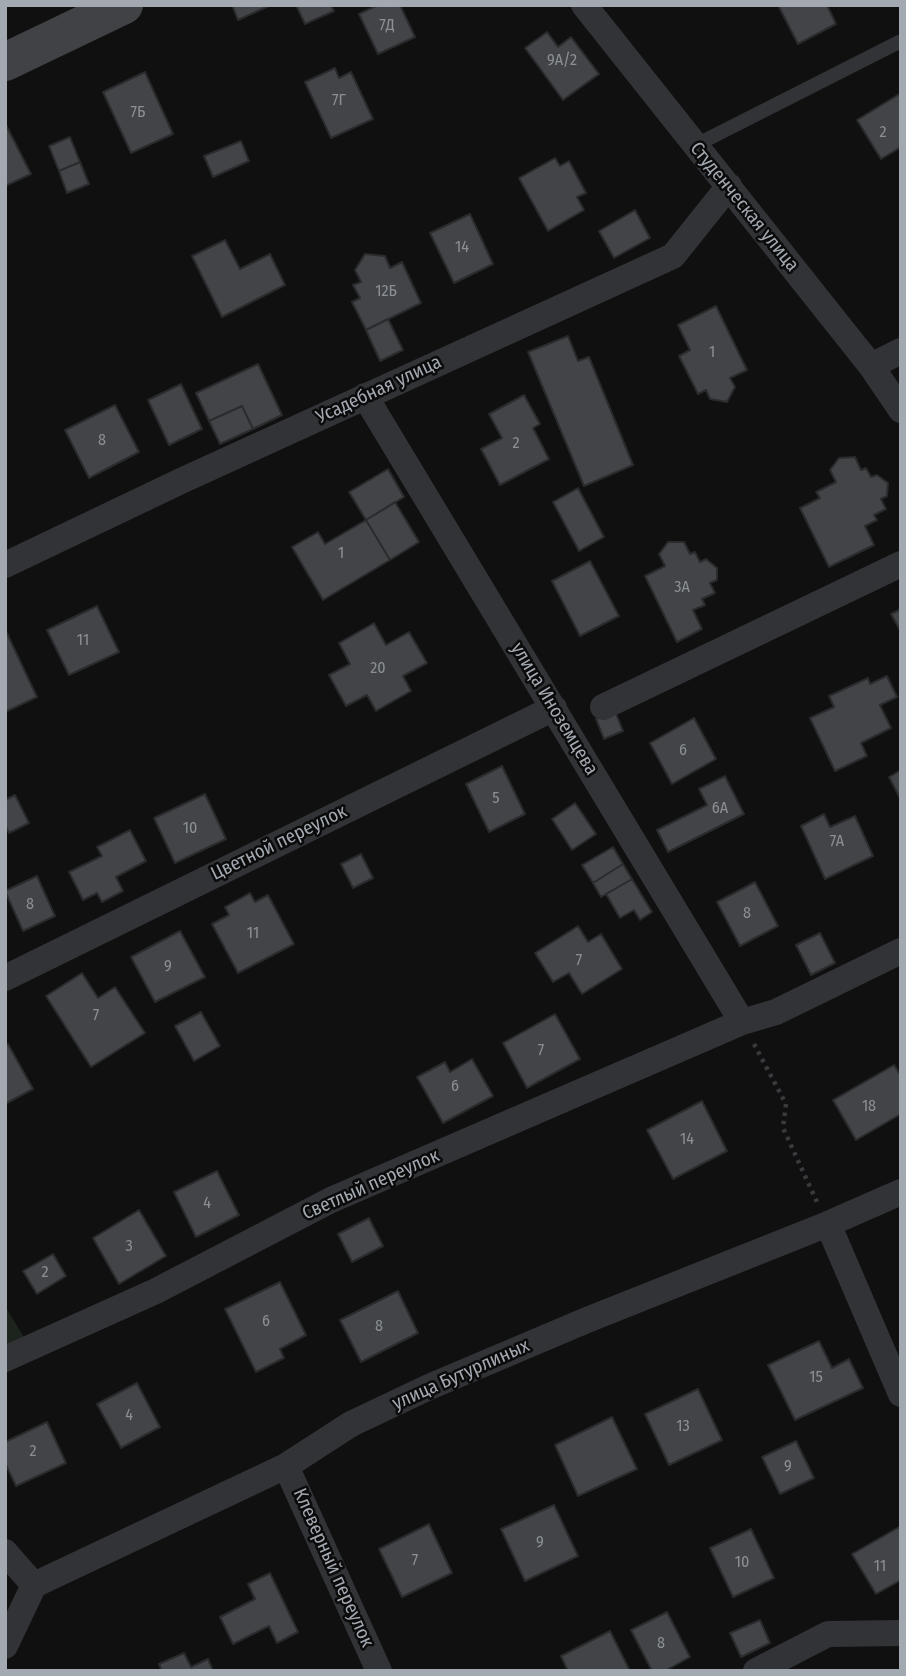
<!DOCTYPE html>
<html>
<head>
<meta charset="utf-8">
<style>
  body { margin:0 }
  #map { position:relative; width:906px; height:1676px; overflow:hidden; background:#101011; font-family:"Fira Sans Condensed",sans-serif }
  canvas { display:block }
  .frame { position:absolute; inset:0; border:7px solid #a3a9b1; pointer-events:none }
</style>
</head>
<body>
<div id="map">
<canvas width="906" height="1676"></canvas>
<div class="frame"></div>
</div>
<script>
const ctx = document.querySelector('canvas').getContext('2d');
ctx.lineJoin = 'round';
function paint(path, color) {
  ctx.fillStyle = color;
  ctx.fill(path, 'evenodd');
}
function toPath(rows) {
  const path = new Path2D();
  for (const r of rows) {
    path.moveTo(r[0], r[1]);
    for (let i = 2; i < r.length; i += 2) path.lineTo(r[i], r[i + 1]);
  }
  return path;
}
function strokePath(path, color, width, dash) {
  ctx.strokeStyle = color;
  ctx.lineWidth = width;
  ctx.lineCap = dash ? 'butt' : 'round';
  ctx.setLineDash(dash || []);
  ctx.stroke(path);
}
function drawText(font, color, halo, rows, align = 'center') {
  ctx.font = font + ' "Fira Sans Condensed",sans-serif';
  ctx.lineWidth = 5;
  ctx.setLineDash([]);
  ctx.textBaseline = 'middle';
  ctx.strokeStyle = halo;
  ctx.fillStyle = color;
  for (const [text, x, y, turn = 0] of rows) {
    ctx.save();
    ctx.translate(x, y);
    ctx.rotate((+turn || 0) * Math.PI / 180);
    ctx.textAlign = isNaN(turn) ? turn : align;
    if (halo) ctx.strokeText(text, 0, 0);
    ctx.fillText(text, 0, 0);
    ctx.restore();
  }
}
paint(toPath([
  [5,1306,25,1339,5,1348]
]), '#1d241d');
const building = toPath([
  [232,5,271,5,238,20,232,5],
  [296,5,331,5,334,11,305,24,296,5],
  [378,5,400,5,415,37,378,54,359,14,378,5],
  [778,5,827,5,836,24,798,44,778,5],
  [547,32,558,47,571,37,599,74,563,100,525,48,547,32],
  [335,68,339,78,351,72,373,119,331,138,305,82,335,68],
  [145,72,173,134,131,153,103,92,145,72],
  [901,93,901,147,881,159,857,120,901,93],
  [5,123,31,174,5,186,5,123],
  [70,137,80,162,59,171,49,146,70,137],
  [241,141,249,161,213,177,204,156,241,141],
  [555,158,560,166,569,161,586,193,577,197,584,210,548,231,519,178,555,158],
  [80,162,89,184,67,193,59,171,80,162],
  [635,210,650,238,614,258,599,231,635,210],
  [470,214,493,264,454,283,430,233,470,214],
  [225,240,240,269,270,254,285,285,222,317,192,256,225,240],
  [365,254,385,256,390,268,402,262,421,303,366,330,352,302,360,298,353,285,361,282,355,270,365,254],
  [716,306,747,370,730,378,735,387,727,402,710,399,706,390,698,394,679,356,690,350,678,325,716,306],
  [388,319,403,350,380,361,366,330,388,319],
  [568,336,578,361,589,357,633,465,584,486,528,352,568,336],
  [258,364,282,415,253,429,242,406,209,421,196,393,258,364],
  [181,384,202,429,169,445,148,400,181,384],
  [524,395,540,424,533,428,549,459,500,485,481,449,502,438,489,414,524,395],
  [115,405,139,452,89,478,65,430,115,405],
  [242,406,253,429,220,444,209,421,242,406],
  [855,457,861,470,866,468,871,477,877,475,888,483,887,496,881,499,886,509,874,515,877,520,865,526,874,545,829,567,800,508,820,498,816,492,836,482,830,470,839,458,855,457],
  [388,469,404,497,366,520,349,492,388,469],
  [578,488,604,537,579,551,553,502,578,488],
  [395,502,419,542,390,560,366,520,395,502],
  [366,520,390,560,323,600,292,547,318,532,325,544,366,520],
  [668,542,684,542,690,554,695,552,700,562,706,559,717,568,717,580,710,583,715,593,702,599,705,605,693,610,702,629,677,642,645,576,665,566,659,554,668,542],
  [590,561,619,616,580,636,552,581,590,561],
  [97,606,119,652,69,675,47,630,97,606],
  [901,609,901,632,891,614,901,609],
  [374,623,386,645,409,632,427,663,403,676,411,691,376,711,367,695,346,706,329,675,350,664,339,643,374,623],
  [5,629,37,697,5,712,5,629],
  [887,676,897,697,880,705,891,728,861,743,867,756,835,771,810,718,834,707,829,696,868,678,870,684,887,676],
  [615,711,623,731,604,739,596,719,615,711],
  [694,718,716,759,672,784,650,743,694,718],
  [502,766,525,814,489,832,466,784,502,766],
  [901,770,901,800,889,777,901,770],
  [725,776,744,814,668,852,657,830,707,805,699,789,725,776],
  [205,794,226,839,175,863,154,818,205,794],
  [15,795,29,823,9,833,5,825,5,800,15,795],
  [575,803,596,834,572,850,552,819,575,803],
  [824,814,830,827,855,816,873,856,825,879,801,826,824,814],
  [130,830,146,861,116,877,123,891,102,902,97,893,83,900,69,872,102,856,97,847,130,830],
  [613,847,623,864,593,883,582,865,613,847],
  [361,854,373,878,353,888,341,864,361,854],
  [623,864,632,879,601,897,593,883,623,864],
  [37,876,55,916,23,931,5,891,37,876],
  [632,879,652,912,640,920,634,910,620,918,606,894,632,879],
  [755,882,778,926,740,946,717,902,755,882],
  [250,893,255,902,268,895,294,944,238,973,212,924,229,915,225,907,250,893],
  [578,926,588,942,601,934,622,969,582,994,569,973,553,982,535,953,578,926],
  [180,931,205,977,155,1002,131,957,180,931],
  [820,933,835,963,811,975,796,945,820,933],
  [82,973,98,998,115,987,145,1033,91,1067,46,996,82,973],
  [201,1012,220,1046,194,1061,175,1026,201,1012],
  [555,1014,580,1059,527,1088,503,1043,555,1014],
  [8,1044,33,1089,5,1104,5,1045,8,1044],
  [472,1059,493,1096,443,1123,417,1077,445,1062,450,1072,472,1059],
  [894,1065,901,1076,901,1114,856,1140,833,1100,894,1065],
  [702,1101,727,1151,673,1179,647,1130,702,1101],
  [217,1171,239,1215,196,1237,174,1192,217,1171],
  [139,1210,166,1256,119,1284,93,1238,139,1210],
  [369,1218,383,1246,352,1262,338,1234,369,1218],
  [53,1254,66,1276,37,1294,23,1271,53,1254],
  [280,1282,306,1335,280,1349,284,1358,256,1372,225,1309,280,1282],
  [398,1291,418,1333,361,1362,340,1320,398,1291],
  [819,1341,832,1368,849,1359,863,1388,795,1420,768,1365,819,1341],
  [137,1383,160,1427,121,1448,97,1404,137,1383],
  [698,1389,722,1440,669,1465,645,1414,698,1389],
  [612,1417,637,1469,578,1496,555,1445,612,1417],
  [47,1422,66,1463,16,1486,5,1463,5,1442,47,1422],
  [796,1441,814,1478,780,1494,762,1457,796,1441],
  [554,1505,578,1556,525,1581,501,1529,554,1505],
  [429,1524,452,1573,402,1597,379,1549,429,1524],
  [901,1526,901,1580,876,1594,852,1554,901,1526],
  [751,1529,774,1578,733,1597,710,1548,751,1529],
  [270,1573,298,1632,277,1643,269,1626,233,1644,220,1617,255,1599,248,1584,270,1573],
  [667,1612,690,1657,665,1671,652,1671,631,1630,667,1612],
  [760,1620,770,1643,741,1657,730,1633,760,1620],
  [610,1631,630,1671,568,1671,561,1656,610,1631],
  [184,1653,191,1667,208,1659,213,1671,162,1671,159,1664,184,1653]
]);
paint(building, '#424447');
strokePath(building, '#2a2b2d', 2);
strokePath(toPath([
  [754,1044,786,1104,783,1128,817,1202]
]), '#383a3d', 4.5, [3.5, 5]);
strokePath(toPath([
  [694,146,899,42]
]), '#323336', 14);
strokePath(toPath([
  [584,5,871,366,901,410],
  [871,366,901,351],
  [365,396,742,1022],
  [5,565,181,481,673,256,729,186],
  [603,707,901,564],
  [5,978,554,708],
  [828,1224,901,1394],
  [5,1359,156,1291,331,1200,742,1022,776,1012,901,951],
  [286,1466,379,1671],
  [5,1552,34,1585],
  [34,1585,286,1466,351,1424,429,1387,587,1320,828,1224,901,1192],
  [5,1646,34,1585],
  [756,1671,828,1634,901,1633]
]), '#323336', 26);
strokePath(toPath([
  [5,62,124,5]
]), '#404246', 38);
drawText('16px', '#8b9096', null, [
  ["7Д",387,26],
  ["9А/2",562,61],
  ["7Г",339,101],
  ["7Б",138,113],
  ["2",883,133],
  ["14",462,248],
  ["12Б",386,292],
  ["1",712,353],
  ["8",102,441],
  ["2",516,444],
  ["1",341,554],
  ["3А",682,588],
  ["11",83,641],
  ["20",378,669],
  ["6",683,751],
  ["5",496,799],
  ["6А",720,809],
  ["10",190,829],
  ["7А",837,842],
  ["8",30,905],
  ["8",747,914],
  ["11",253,934],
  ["7",579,961],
  ["9",168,967],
  ["7",96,1016],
  ["7",541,1051],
  ["6",455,1087],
  ["18",869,1107],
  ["14",687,1140],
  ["4",207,1204],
  ["3",129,1247],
  ["2",45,1273],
  ["6",266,1322],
  ["8",379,1327],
  ["15",816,1378],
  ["4",129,1416],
  ["13",683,1427],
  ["2",33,1452],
  ["9",788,1467],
  ["9",540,1543],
  ["7",415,1561],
  ["10",742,1563],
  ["11",880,1567],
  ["8",661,1644]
]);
drawText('19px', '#a3a9b1', '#0b0b0c', [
  ["Студенческая улица",744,207,51],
  ["Усадебная улица",379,390,-25],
  ["улица Иноземцева",554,709,59],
  ["Цветной переулок",279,843,-26],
  ["Светлый переулок",371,1185,-24],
  ["улица Бутурлиных",461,1375,-24],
  ["Клеверный переулок",333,1568,66]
]);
</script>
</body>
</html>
